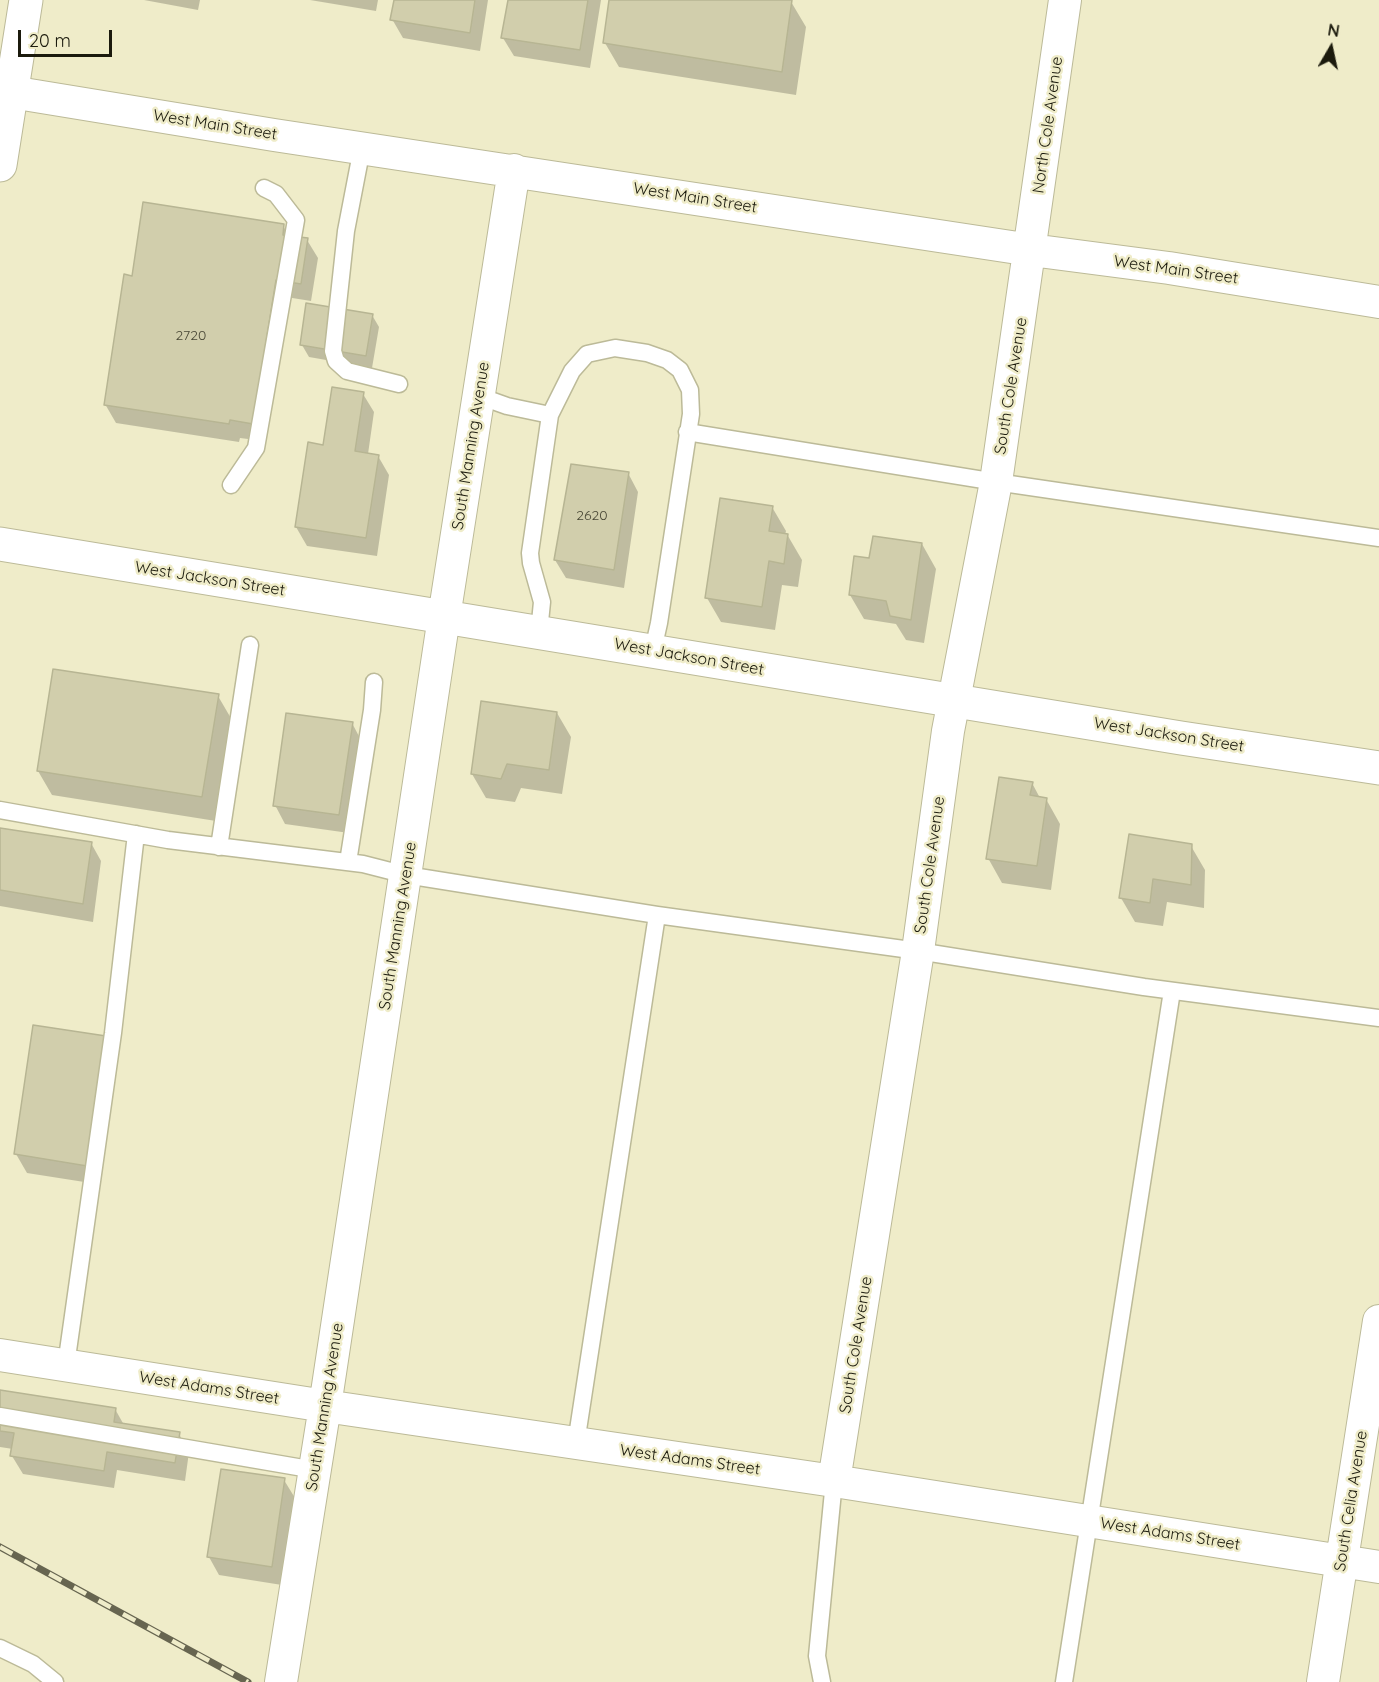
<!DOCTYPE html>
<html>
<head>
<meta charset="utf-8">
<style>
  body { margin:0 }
  #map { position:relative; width:1379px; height:1682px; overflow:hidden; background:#efecc9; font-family:Quicksand,sans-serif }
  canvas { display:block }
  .north { position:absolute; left:1301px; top:18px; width:60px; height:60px; -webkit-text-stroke:4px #efecc9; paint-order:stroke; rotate:9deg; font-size:16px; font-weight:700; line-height:24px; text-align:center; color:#1b1a0d }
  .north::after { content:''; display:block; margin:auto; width:21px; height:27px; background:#1b1a0d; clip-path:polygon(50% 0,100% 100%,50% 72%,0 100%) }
  .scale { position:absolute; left:18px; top:30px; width:94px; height:27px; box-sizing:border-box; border:3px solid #1b1a0d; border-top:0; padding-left:8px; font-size:18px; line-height:21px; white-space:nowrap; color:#1b1a0d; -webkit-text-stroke:4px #efecc9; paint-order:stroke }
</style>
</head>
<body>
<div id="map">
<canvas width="1379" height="1682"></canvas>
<div class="north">N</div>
<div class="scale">20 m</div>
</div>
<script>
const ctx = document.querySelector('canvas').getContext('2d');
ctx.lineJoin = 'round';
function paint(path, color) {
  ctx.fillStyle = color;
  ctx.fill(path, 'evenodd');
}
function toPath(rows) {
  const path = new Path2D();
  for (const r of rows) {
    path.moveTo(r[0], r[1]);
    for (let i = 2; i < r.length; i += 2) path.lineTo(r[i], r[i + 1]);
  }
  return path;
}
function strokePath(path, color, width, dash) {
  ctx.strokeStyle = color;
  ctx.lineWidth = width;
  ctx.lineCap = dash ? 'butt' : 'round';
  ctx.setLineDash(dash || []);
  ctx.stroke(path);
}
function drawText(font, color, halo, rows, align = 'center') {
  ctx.font = font + ' Quicksand,sans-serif';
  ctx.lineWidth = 5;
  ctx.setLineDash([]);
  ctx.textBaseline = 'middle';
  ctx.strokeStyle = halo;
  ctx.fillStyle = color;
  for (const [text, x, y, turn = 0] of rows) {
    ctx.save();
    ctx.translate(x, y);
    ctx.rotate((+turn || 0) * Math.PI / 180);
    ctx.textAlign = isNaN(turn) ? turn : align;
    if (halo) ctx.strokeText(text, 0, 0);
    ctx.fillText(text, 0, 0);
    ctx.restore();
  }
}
paint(toPath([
  [144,0,200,0,198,10],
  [310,0,378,0,376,11],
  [395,0,488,0,480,51,403,38,392,19],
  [509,0,601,0,590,68,514,56,503,38],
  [611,0,790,0,806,27,796,95,619,67,605,43],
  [283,226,290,237,307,240,318,258,311,301,286,297,264,441,240,438,239,442,116,423,105,404,133,277],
  [372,315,379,327,372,368,309,357,302,345],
  [363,394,374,412,368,454,378,456,389,475,377,556,307,546,296,527,324,446],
  [628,473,638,492,624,588,566,578,555,560],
  [772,507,786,531,785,535,788,536,802,560,798,587,782,585,775,630,721,622,707,598],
  [922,544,936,569,924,643,906,640,896,624,864,619,850,595,870,560],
  [218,696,232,720,216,821,52,795,38,771],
  [557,713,571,737,562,794,521,788,515,802,486,798,472,774],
  [352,723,362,742,349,833,285,824,275,805],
  [1032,783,1040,798,1046,799,1060,824,1051,890,1002,883,988,858],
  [0,829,91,843,101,861,93,922,0,906],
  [1191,846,1205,870,1204,908,1167,902,1163,926,1135,922,1121,898],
  [34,1027,97,1184,27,1173,16,1154],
  [0,1391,115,1409,124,1425,179,1434,189,1452,185,1481,117,1470,114,1488,23,1474,12,1456,13,1449,0,1447],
  [284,1480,295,1498,282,1585,219,1575,209,1557]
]), '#0003');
const building = toPath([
  [394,0,475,0,470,33,390,20,394,0],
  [508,0,588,0,580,50,501,38,508,0],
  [609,0,792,0,782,72,603,43,609,0],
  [143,202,284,224,283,235,308,238,301,284,276,280,253,424,230,420,229,424,104,405,124,274,132,276,143,202],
  [306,303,373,314,366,356,300,345,306,303],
  [332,387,364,392,355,451,379,455,366,538,295,527,308,442,323,445,332,387],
  [571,464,629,472,614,570,554,560,571,464],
  [720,498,773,506,769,531,788,534,784,564,769,561,762,607,705,598,720,498],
  [873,536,922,543,911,620,890,616,886,601,849,595,854,556,869,558,873,536],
  [53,669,219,694,202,797,37,771,53,669],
  [481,701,557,712,549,770,507,764,501,779,471,774,481,701],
  [286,713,353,722,339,815,273,806,286,713],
  [999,777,1033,782,1030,795,1047,798,1037,866,986,859,999,777],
  [0,828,92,842,83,904,0,890,0,828],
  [1129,834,1192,844,1191,885,1153,879,1150,903,1119,898,1129,834],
  [33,1025,106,1036,87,1166,14,1154,33,1025],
  [0,1390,116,1408,114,1422,180,1432,175,1463,107,1452,104,1471,10,1456,14,1433,0,1431,0,1390],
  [221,1469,285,1478,272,1567,207,1557,221,1469]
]);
paint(building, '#d1ceac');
strokePath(building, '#b7b593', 1.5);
const lane = toPath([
  [362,148,346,231,333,351,336,361,347,371,399,384],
  [479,396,507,406,550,415],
  [687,432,996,482,1379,538],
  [231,485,256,448,296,220,276,194,264,188],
  [539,632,542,602,531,563,530,553,550,415,572,371,587,354,615,348,647,353,667,360,680,370,690,390,691,414,659,623,653,650],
  [0,810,168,840,363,864,406,875,657,915,918,951,1144,987,1379,1018],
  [219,847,250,645],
  [348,862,372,710,374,682],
  [66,1365,113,1033,136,834],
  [0,1416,315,1470],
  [576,1443,657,915],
  [0,1648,33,1664,55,1682],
  [822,1682,817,1656,834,1481],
  [1064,1682,1172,991]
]);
const street = toPath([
  [11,92,274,135,1031,250,1169,268,1379,302],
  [0,1355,325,1406,834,1481,1379,1567],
  [834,1481,918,951,948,731,996,482,1065,0],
  [281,1682,325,1406,444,617,514,170],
  [1323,1682,1379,1321]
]);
const secondary = toPath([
  [0,165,26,0],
  [0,544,1181,738,1379,768]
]);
strokePath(lane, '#bcba98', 19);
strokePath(street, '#bcba98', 34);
strokePath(secondary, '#bcba98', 35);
strokePath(lane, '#fff', 16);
strokePath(street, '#fff', 32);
strokePath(secondary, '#fff', 33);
const rail = toPath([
  [0,1547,248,1682]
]);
strokePath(rail, '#676550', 7);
strokePath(rail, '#efecc9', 4.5, [14]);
drawText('14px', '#484735', null, [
  ["2720",191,336],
  ["2620",592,516]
]);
drawText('16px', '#1b1a0d', '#efecc9', [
  ["West Main Street",215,125,9],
  ["North Cole Avenue",1048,125,-82],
  ["West Main Street",695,198,9],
  ["West Main Street",1176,270,8],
  ["South Cole Avenue",1011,386,-81],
  ["South Manning Avenue",471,446,-81],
  ["West Jackson Street",210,579,9],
  ["West Jackson Street",689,657,10],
  ["West Jackson Street",1169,735,9],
  ["South Cole Avenue",930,865,-82],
  ["South Manning Avenue",398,926,-81],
  ["South Cole Avenue",856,1345,-81],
  ["West Adams Street",209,1388,9],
  ["South Manning Avenue",325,1407,-81],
  ["West Adams Street",690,1460,8],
  ["South Celia Avenue",1351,1501,-81],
  ["West Adams Street",1170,1534,9]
]);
</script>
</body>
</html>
